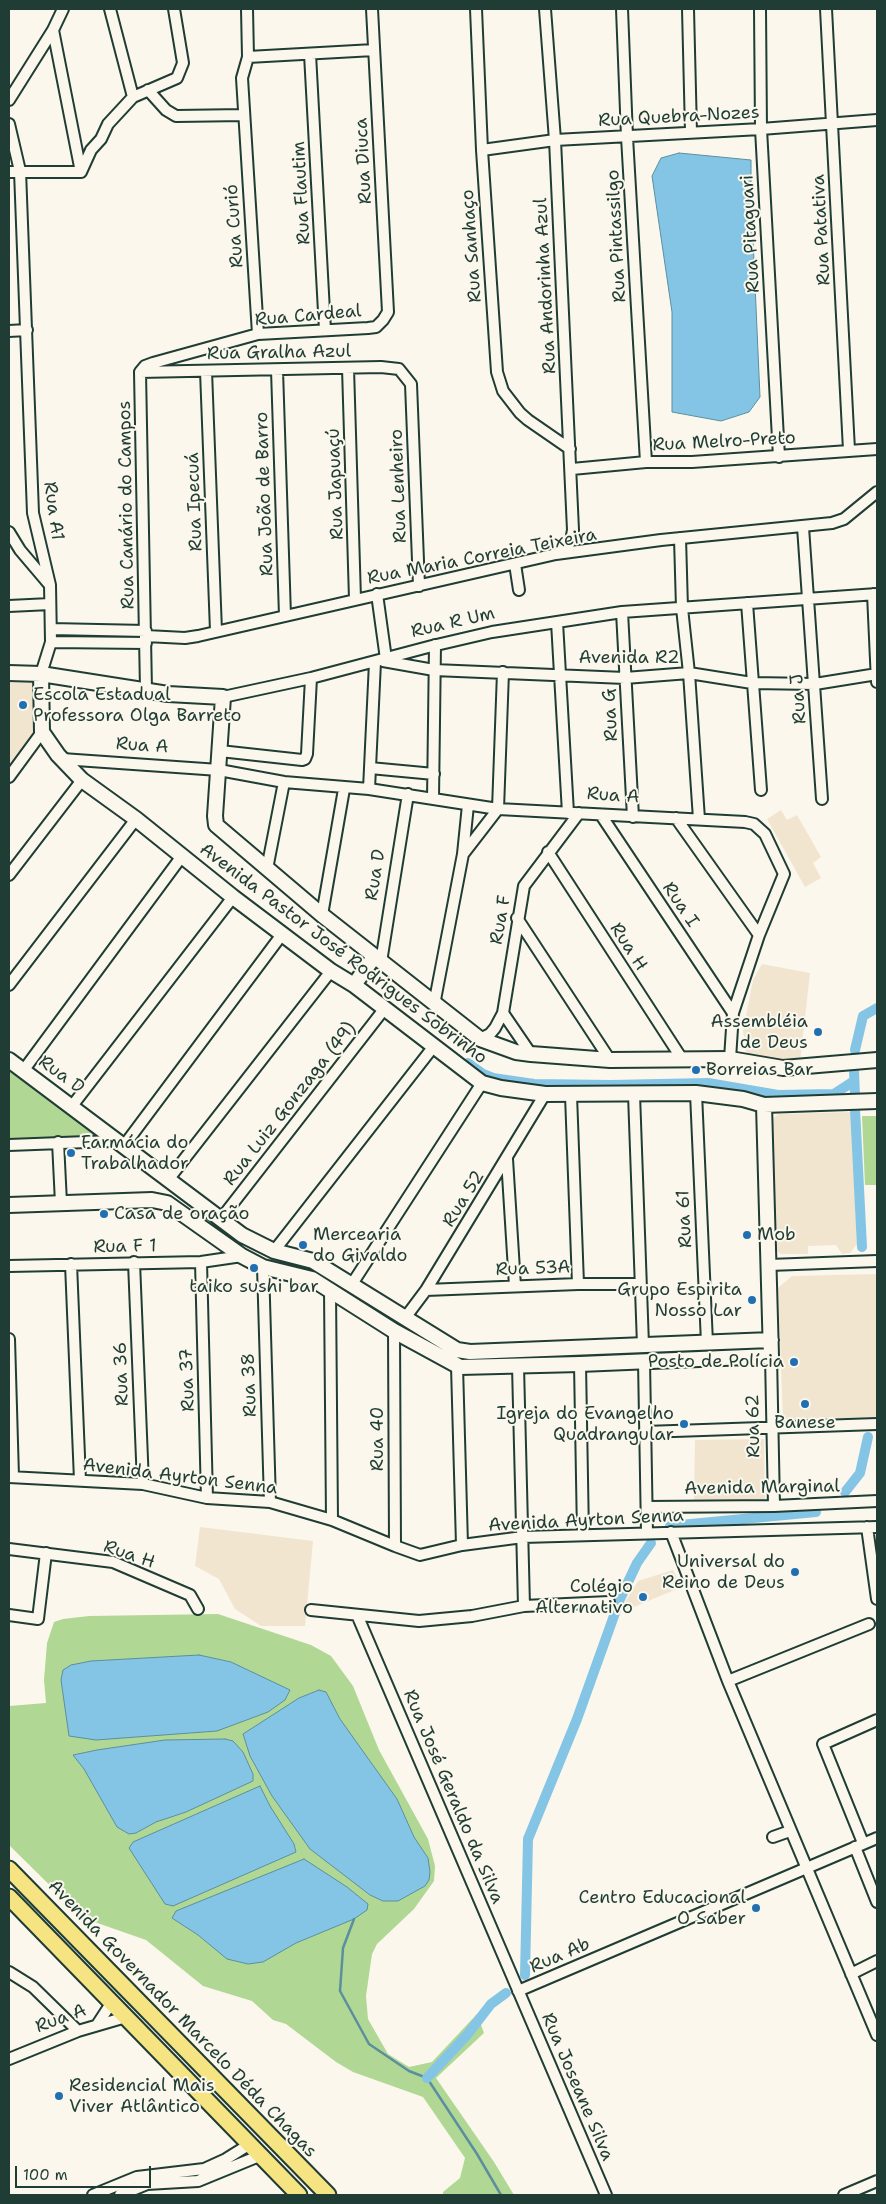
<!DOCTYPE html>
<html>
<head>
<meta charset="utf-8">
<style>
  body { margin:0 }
  #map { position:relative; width:886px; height:2204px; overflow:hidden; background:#fbf7ec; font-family:"Shantell Sans",sans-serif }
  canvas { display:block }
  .frame { position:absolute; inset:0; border:10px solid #1f3d34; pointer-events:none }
  .scale { position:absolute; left:15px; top:2166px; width:136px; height:22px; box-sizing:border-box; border:2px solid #1f3d34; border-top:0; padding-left:6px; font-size:15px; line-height:18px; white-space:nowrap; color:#1f3d34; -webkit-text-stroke:4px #fbf7ec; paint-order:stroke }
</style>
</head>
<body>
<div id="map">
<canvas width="886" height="2204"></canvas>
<div class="frame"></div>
<div class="scale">100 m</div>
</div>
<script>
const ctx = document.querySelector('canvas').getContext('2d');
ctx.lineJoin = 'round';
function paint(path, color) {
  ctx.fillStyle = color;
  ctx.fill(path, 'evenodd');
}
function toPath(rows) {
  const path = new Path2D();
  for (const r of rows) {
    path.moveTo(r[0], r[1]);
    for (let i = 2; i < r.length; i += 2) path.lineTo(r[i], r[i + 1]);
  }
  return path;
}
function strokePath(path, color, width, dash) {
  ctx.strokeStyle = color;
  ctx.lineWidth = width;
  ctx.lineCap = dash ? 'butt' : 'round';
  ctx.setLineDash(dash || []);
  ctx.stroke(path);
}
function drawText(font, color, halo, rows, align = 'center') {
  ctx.font = font + ' "Shantell Sans",sans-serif';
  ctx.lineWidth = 4;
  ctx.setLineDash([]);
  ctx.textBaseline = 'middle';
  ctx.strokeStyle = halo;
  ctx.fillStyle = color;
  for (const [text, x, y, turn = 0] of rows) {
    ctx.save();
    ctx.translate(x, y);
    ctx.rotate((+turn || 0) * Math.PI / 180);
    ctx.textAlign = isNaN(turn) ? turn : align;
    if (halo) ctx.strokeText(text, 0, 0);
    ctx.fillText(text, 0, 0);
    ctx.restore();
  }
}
paint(toPath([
  [35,681,38,728,9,766,9,682],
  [781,810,787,820,797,815,821,857,813,863,821,878,805,887,767,819],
  [762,964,810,973,800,1062,778,1064,747,1056,743,1031,753,980],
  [851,1112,857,1244,850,1253,842,1254,836,1245,808,1246,808,1254,781,1254,776,1250,773,1228,771,1121,778,1114],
  [877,1274,877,1418,783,1419,778,1288,792,1276],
  [764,1439,765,1499,694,1501,695,1440],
  [200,1527,313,1541,305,1626,261,1626,235,1609,219,1579,195,1566],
  [673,1570,682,1587,624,1611,622,1607,638,1581]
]), '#f1e5d0');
paint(toPath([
  [9,1064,94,1132,92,1139,9,1141],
  [862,1116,877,1116,877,1185,865,1185],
  [218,1614,311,1645,331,1656,353,1686,379,1750,428,1839,435,1866,434,1881,414,1909,377,1944,372,1954,366,1996,368,2019,388,2054,409,2067,432,2062,477,2014,484,2033,436,2078,494,2162,514,2195,443,2195,443,2192,460,2178,465,2158,423,2097,353,2072,336,2062,286,2024,273,2020,252,2001,203,1986,146,1940,83,1918,9,1845,9,1706,46,1703,44,1680,47,1643,54,1622,63,1619,89,1616]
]), '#b0d894');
const water = toPath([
  [679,153,751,160,751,194,760,397,749,412,721,421,672,412,672,312,652,176,661,158,679,153],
  [199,1655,231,1662,290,1690,285,1700,268,1712,217,1731,96,1740,69,1736,61,1680,63,1670,71,1665,91,1661,199,1655],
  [319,1690,326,1692,340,1719,397,1799,414,1837,428,1858,430,1872,429,1880,425,1886,398,1901,383,1901,370,1895,310,1849,272,1796,250,1756,243,1734,299,1698,319,1690],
  [225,1739,233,1741,243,1752,253,1774,253,1781,186,1812,156,1822,136,1833,129,1834,117,1827,84,1769,73,1755,97,1750,165,1740,225,1739],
  [260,1786,270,1806,294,1844,296,1852,173,1906,165,1904,129,1848,133,1842,260,1786],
  [304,1859,347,1887,368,1904,367,1910,354,1919,296,1943,263,1962,248,1964,227,1959,198,1935,172,1918,176,1911,304,1859]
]);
paint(water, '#84c5e5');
strokePath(water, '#5c8f9e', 1);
strokePath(toPath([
  [354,1919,343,1948,340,1991,369,2044,409,2071,427,2078,477,2154,501,2195]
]), '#5c8f9e', 2.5);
strokePath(toPath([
  [855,1050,863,1016,877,1008],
  [468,1063,483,1074,493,1078,534,1084,611,1085,708,1083,778,1095,834,1094,854,1081],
  [854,1070,855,1097],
  [855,1109,862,1247],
  [845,1492,860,1473,868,1437],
  [670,1526,816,1512],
  [525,1975,528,1839,577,1719,620,1599,637,1563,651,1543],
  [427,2078,467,2035,491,2004,506,1993]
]), '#84c5e5', 10);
const street = toPath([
  [110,9,133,97],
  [247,9,248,57,242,78,258,334],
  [476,9,482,150,497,372,503,391,520,413,528,420,570,449],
  [545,9,555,140,573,530,571,541,565,549,558,553],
  [622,9,627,137,646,462],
  [688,9,691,132],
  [760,9,761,129,779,457],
  [826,9,849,450],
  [53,30,81,172],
  [310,54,325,330],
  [248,57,374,50],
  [148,90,166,110,176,116,244,115],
  [9,100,53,30,63,9],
  [9,124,20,171,33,513,50,585,51,642,41,674],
  [482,150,555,140,761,129,877,120],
  [9,172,81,172],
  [81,172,91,150,101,139,108,124,133,97,177,78,183,63,174,9],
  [9,331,27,330],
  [348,368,355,599],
  [277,370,285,616],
  [206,371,216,631],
  [140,372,145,366,153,363,258,334,368,328,376,327,383,320,388,312,372,9],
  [140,372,381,367,399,369,411,384,419,586],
  [140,372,146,690],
  [572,469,646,462,692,462,877,449],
  [803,527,822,799],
  [9,532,20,550,48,583],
  [680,538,682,608,689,673,699,819],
  [515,564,519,590],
  [377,594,386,659],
  [873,594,877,682],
  [747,603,761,790],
  [9,606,50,604],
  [622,612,633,817],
  [557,622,568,813],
  [51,629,146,631],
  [146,636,185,638,198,636,556,554,661,540,832,523,844,519,877,492],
  [51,642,146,643],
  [383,661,434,670,625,678,689,673,752,683,815,684,877,674],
  [223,697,311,678,432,646,492,632,622,612,877,594],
  [220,751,302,760,305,759,307,754,311,678],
  [62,759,219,770,284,782,369,789,498,809,745,822,754,824,765,834,784,874,759,935,733,1013,730,1059],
  [370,768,434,774],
  [9,777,42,732],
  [369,789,375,662],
  [433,799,435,645],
  [601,815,733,1013],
  [676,818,759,935],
  [548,852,682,1059],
  [464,853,498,809,503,672],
  [267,869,284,782],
  [9,875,82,780],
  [322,915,344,789],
  [517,918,610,1060],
  [381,962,408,794],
  [9,985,136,819],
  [434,1005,463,854,468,805],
  [503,1013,531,1054],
  [480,1039,490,1034,495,1028,503,1013,524,886,579,813],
  [23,1071,182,856],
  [696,1093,707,1343],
  [634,1094,643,1345],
  [571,1095,578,1284],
  [72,1106,233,897],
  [58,1142,61,1203],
  [9,1145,113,1141],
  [123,1147,283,933],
  [507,1159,515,1286],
  [168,1180,331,971],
  [220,1220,385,1008],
  [274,1251,434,1046],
  [134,1262,143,1484],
  [201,1262,207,1498],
  [71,1264,80,1480],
  [769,1265,877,1261],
  [9,1266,201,1262,242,1256],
  [263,1267,270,1502],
  [352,1284,482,1083],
  [330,1290,332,1520],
  [426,1290,578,1284,640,1284],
  [405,1318,426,1290,545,1094],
  [394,1331,395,1546],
  [9,1339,13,1477],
  [771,1356,774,1506],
  [644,1361,647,1533],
  [580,1364,583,1535],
  [457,1366,462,1545],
  [518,1366,524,1606],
  [645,1432,877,1424],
  [9,1477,143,1484,207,1498,270,1502,332,1520,395,1546,420,1555,462,1545,523,1537,877,1527],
  [648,1507,774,1506,877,1501],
  [867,1527,877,1599],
  [671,1532,728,1681,877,2035],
  [9,1549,113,1562,190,1595,198,1609],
  [311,1610,419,1621,472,1616,524,1606,609,1602],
  [9,1615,38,1619,46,1553],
  [358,1617,606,2195],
  [728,1681,869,1624],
  [773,1837,790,1831],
  [863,1843,823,1744,877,1720],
  [855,1847,877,1902],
  [9,1972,33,1987,78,2031],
  [851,1974,877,1961],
  [518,1991,877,1838],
  [97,2025,112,2002],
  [9,2059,78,2031,126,2017],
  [93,2195,137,2177,204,2169,226,2159,250,2144],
  [120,2195,147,2184,198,2181,259,2156],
  [844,2195,877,2181]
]);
const secondary = toPath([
  [9,673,41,674,168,694,223,697,215,816,216,825,322,915,480,1039,516,1052,531,1054,610,1060,730,1059,783,1068,877,1060],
  [41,674,42,732,58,755,82,780,136,819,233,897,331,971,354,985,482,1083,501,1088,545,1094,696,1093,743,1099,764,1105,877,1101],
  [354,985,374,957],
  [9,1060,242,1235,274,1251,313,1261,457,1350,470,1352,771,1340],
  [9,1205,152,1200,167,1203,242,1256,263,1267,312,1279,394,1331,460,1367,580,1364,771,1356,764,1105]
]);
const primary = toPath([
  [9,1869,328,2195],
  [9,1897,299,2195]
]);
strokePath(street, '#1f3d34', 14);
strokePath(secondary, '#1f3d34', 18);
strokePath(primary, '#1f3d34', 19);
strokePath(street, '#fbf7ec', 10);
strokePath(secondary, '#fbf7ec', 14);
strokePath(primary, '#f6e381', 15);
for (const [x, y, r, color] of [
  [23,705,5,"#1f6fb2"],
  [818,1032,5,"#1f6fb2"],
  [696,1070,5,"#1f6fb2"],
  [71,1153,5,"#1f6fb2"],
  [104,1214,5,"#1f6fb2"],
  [747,1235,5,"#1f6fb2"],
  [303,1245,5,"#1f6fb2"],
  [254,1268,5,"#1f6fb2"],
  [752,1300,5,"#1f6fb2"],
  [794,1362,5,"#1f6fb2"],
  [805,1404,5,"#1f6fb2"],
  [684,1424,5,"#1f6fb2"],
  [795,1572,5,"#1f6fb2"],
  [643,1597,5,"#1f6fb2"],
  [756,1908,5,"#1f6fb2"],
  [59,2096,5,"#1f6fb2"]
]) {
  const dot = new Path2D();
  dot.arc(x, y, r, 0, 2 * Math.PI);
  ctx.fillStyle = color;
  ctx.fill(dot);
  strokePath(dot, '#fbf7ec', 2);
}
drawText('18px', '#1f3d34', '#fbf7ec', [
  ["Rua Quebra-Nozes",679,117,-3],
  ["Rua Diuca",364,161,-93],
  ["Rua Flautim",302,193,-93],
  ["Rua Curió",235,226,-94],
  ["Rua Patativa",822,230,-93],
  ["Rua Pitaguari",751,234,-93],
  ["Rua Pintassilgo",617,236,-93],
  ["Rua Sanhaço",472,246,-94],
  ["Rua Andorinha Azul",546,286,-93],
  ["Rua Cardeal",308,316,-5],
  ["Rua Gralha Azul",279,353,-1],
  ["Rua Melro-Preto",724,442,-3],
  ["Rua Japuaçú",336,484,-92],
  ["Rua Lenheiro",399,486,-92],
  ["Rua João de Barro",265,494,-92],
  ["Rua Ipecuá",195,502,-92],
  ["Rua Canário do Campos",127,505,-91],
  ["Rua A1",53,511,82],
  ["Rua Maria Correia Teixeira",482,557,-11],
  ["Rua R Um",453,623,-13],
  ["Avenida R2",629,658],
  ["Rua J",799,699,-94],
  ["Rua G",611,715,-93],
  ["Rua A",142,746,4],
  ["Rua A",613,796,4],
  ["Rua D",376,875,-81],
  ["Rua I",680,905,56],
  ["Rua F",501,920,-80],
  ["Rua H",628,947,57],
  ["Avenida Pastor José Rodrigues Sobrinho",343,954,37],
  ["Rua D",61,1075,36],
  ["Rua Luiz Gonzaga (49)",290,1104,-52],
  ["Rua 52",464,1199,-58],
  ["Rua 61",685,1219,-93],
  ["Rua F 1",125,1247,-1],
  ["Rua 53A",533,1269,-2],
  ["Rua 36",122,1374,-92],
  ["Rua 37",188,1380,-92],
  ["Rua 38",250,1385,-92],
  ["Rua 62",754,1426,-91],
  ["Rua 40",378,1439,-90],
  ["Avenida Ayrton Senna",180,1477,7],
  ["Avenida Marginal",762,1488,-1],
  ["Avenida Ayrton Senna",586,1521,-3],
  ["Rua H",129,1555,19],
  ["Rua José Geraldo da Silva",453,1797,67],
  ["Rua Ab",560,1956,-23],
  ["Rua A",61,2019,-20],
  ["Avenida Governador Marcelo Déda Chagas",182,2019,46],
  ["Rua Joseane Silva",577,2087,67]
]);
drawText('18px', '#1f3d34', '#fbf7ec', [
  ["Escola Estadual",33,695],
  ["Professora Olga Barreto",33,716],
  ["Assembléia",808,1022,"right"],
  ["de Deus",808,1043,"right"],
  ["Borreias Bar",706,1070],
  ["Farmácia do",81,1143],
  ["Trabalhador",81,1164],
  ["Casa de oração",114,1214],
  ["Mercearia",313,1235],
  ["do Givaldo",313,1256],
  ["Mob",757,1235],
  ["taiko sushi bar",254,1287,"center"],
  ["Grupo Espirita",742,1290,"right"],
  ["Nosso Lar",742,1311,"right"],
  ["Posto de Polícia",784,1362,"right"],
  ["Igreja do Evangelho",674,1414,"right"],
  ["Quadrangular",674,1435,"right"],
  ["Banese",805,1423,"center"],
  ["Universal do",785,1562,"right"],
  ["Reino de Deus",785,1583,"right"],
  ["Colégio",633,1587,"right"],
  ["Alternativo",633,1608,"right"],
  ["Centro Educacional",746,1898,"right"],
  ["O Saber",746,1919,"right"],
  ["Residencial Mais",69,2086],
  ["Viver Atlântico",69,2107]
], 'left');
</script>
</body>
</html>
